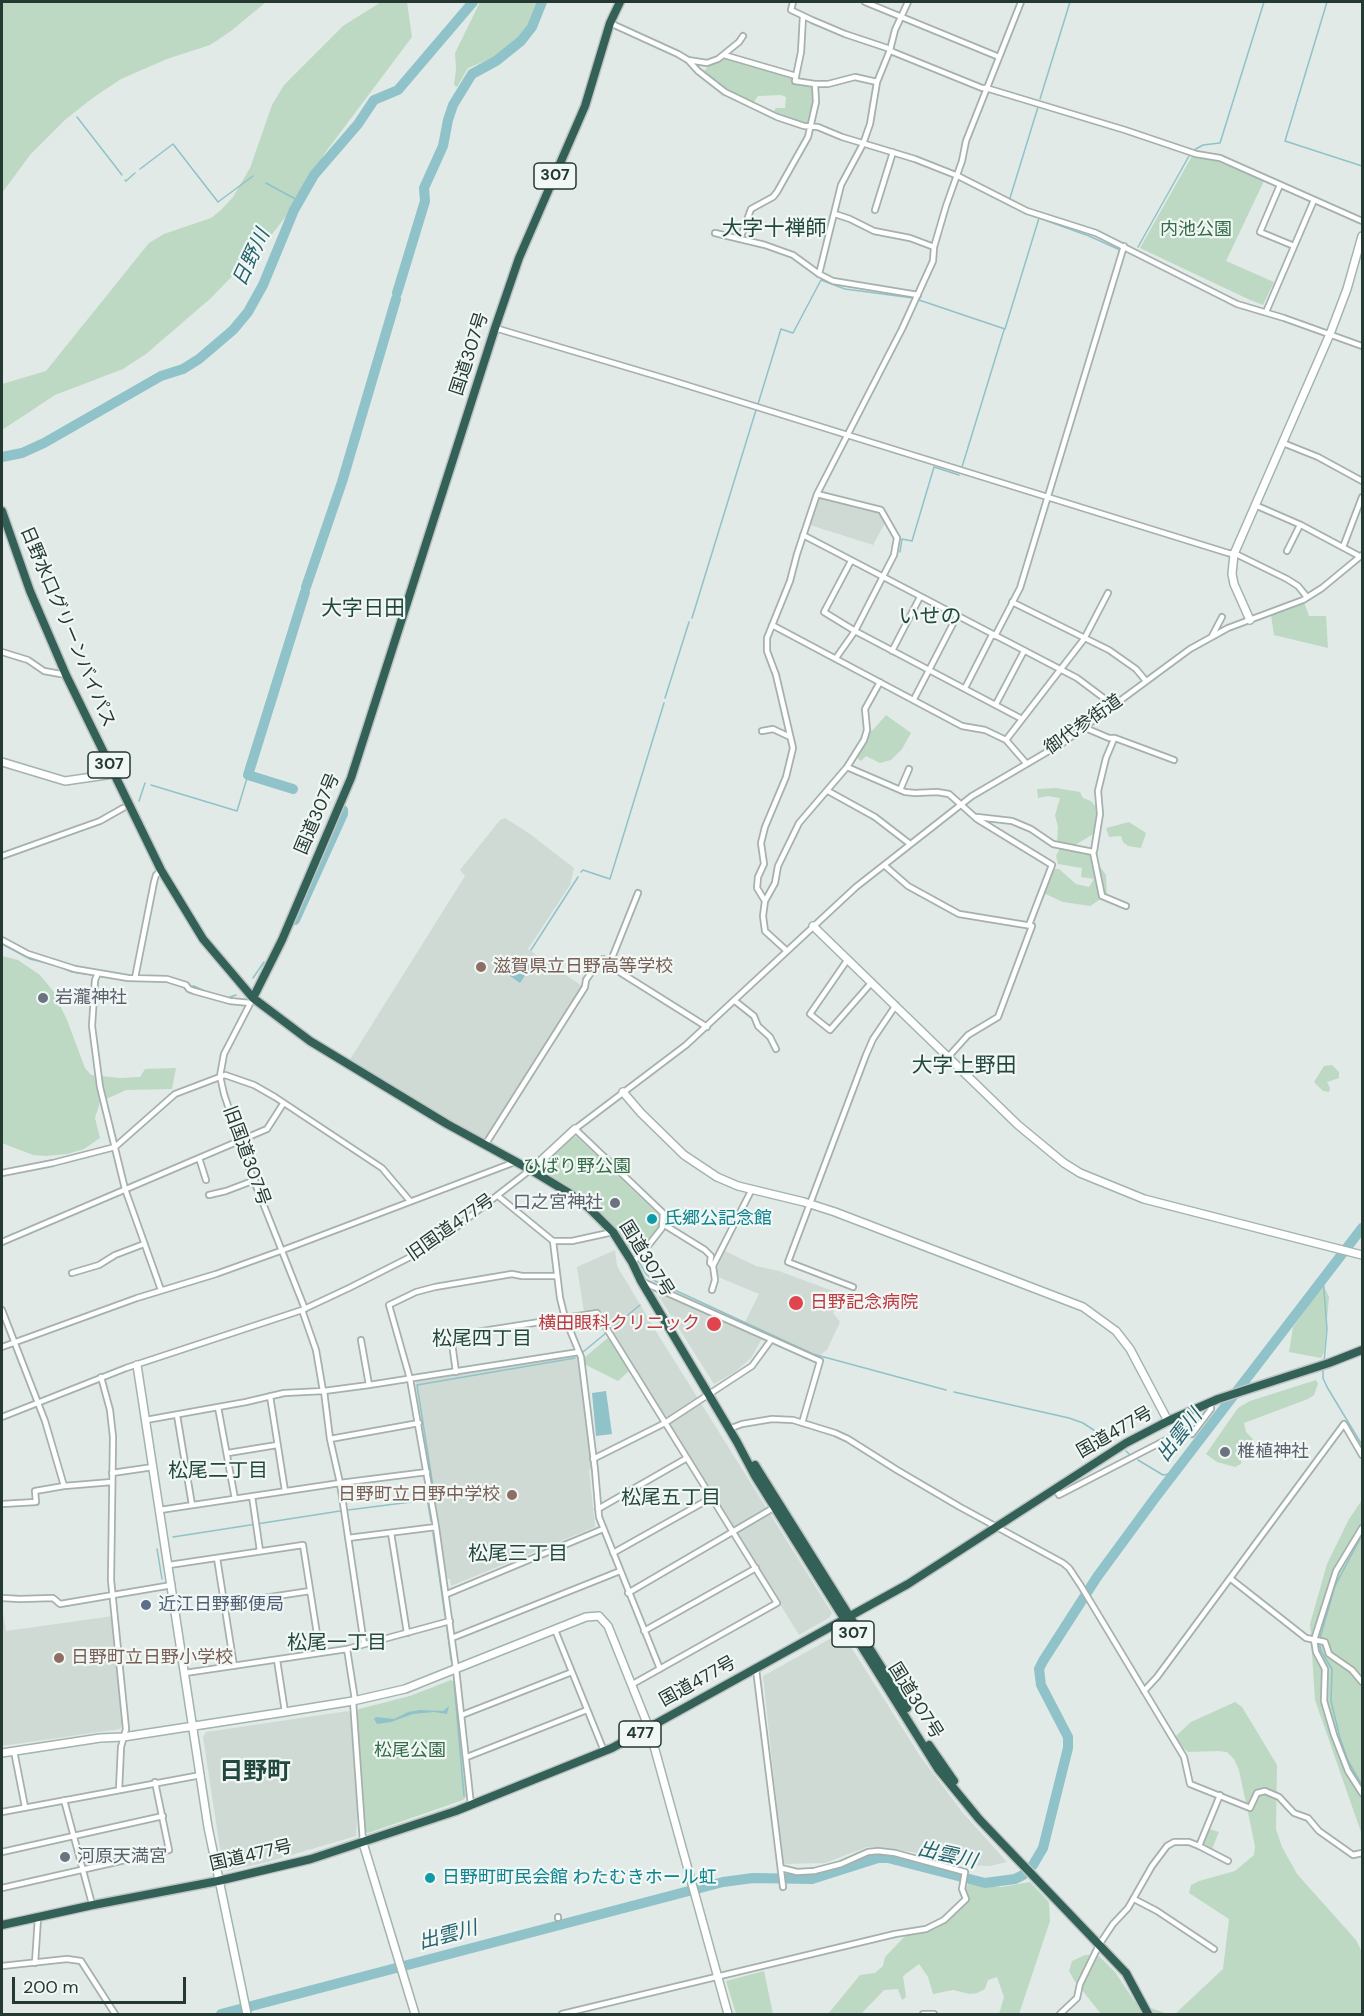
<!DOCTYPE html>
<html>
<head>
<meta charset="utf-8">
<style>
  body { margin:0 }
  #map { position:relative; width:1364px; height:2016px; overflow:hidden; background:#e1eae6; font-family:"DM Sans",sans-serif }
  canvas { display:block }
  .frame { position:absolute; inset:0; border:3px solid #243932; pointer-events:none }
  .scale { position:absolute; left:12px; top:1977px; width:174px; height:27px; box-sizing:border-box; border:3px solid #243932; border-top:0; padding-left:8px; font-size:18px; line-height:21px; white-space:nowrap; color:#243932; -webkit-text-stroke:4px #f1f7f4; paint-order:stroke }
</style>
</head>
<body>
<div id="map">
<canvas width="1364" height="2016"></canvas>
<div class="frame"></div>
<div class="scale">200 m</div>
</div>
<script>
const ctx = document.querySelector('canvas').getContext('2d');
ctx.lineJoin = 'round';
function paint(path, color) {
  ctx.fillStyle = color;
  ctx.fill(path, 'evenodd');
}
function toPath(rows) {
  const path = new Path2D();
  for (const r of rows) {
    path.moveTo(r[0], r[1]);
    for (let i = 2; i < r.length; i += 2) path.lineTo(r[i], r[i + 1]);
  }
  return path;
}
function strokePath(path, color, width, dash) {
  ctx.strokeStyle = color;
  ctx.lineWidth = width;
  ctx.lineCap = dash ? 'butt' : 'round';
  ctx.setLineDash(dash || []);
  ctx.stroke(path);
}
function drawText(font, color, halo, rows, align = 'center') {
  ctx.font = font + ' "DM Sans","Noto Sans JP",sans-serif';
  ctx.lineWidth = 4.5;
  ctx.setLineDash([]);
  ctx.textBaseline = 'middle';
  ctx.strokeStyle = halo;
  ctx.fillStyle = color;
  for (const [text, x, y, turn = 0] of rows) {
    ctx.save();
    ctx.translate(x, y);
    ctx.rotate((+turn || 0) * Math.PI / 180);
    ctx.textAlign = isNaN(turn) ? turn : align;
    if (halo) ctx.strokeText(text, 0, 0);
    ctx.fillText(text, 0, 0);
    ctx.restore();
  }
}
paint(toPath([
  [821,496,878,512,885,523,873,545,810,525,818,497],
  [505,818,530,834,574,868,570,885,528,949,582,986,484,1141,349,1061,465,876,460,870,500,820],
  [615,1250,617,1266,662,1341,832,1613,829,1618,799,1635,599,1310,584,1312,577,1267],
  [725,1251,756,1266,779,1271,841,1294,833,1313,840,1322,827,1350,820,1355,811,1353,745,1322,759,1294,716,1276,717,1268],
  [654,1289,763,1337,751,1358,735,1372,714,1384],
  [575,1355,578,1358,592,1470,589,1469,595,1527,451,1586,450,1579,447,1579,415,1384,417,1381],
  [2,1606,6,1631,113,1616,124,1723,120,1729,2,1746],
  [837,1635,846,1639,920,1756,963,1813,1007,1862,990,1866,964,1865,912,1852,867,1847,825,1863,783,1864,763,1676],
  [348,1711,350,1713,358,1807,356,1836,264,1863,227,1871,223,1868,203,1737,206,1732]
]), '#d0dad5');
paint(toPath([
  [2,2,266,2,231,31,210,45,167,59,121,79,94,97,66,119,30,155,2,193],
  [381,2,407,2,412,37,325,153,304,193,269,238,211,298,146,354,123,369,55,395,2,430,2,384,46,371,149,243,164,234,211,218,221,210,233,197,250,168,272,105,284,85,343,26],
  [480,2,538,2,529,27,515,44,505,48,493,58,468,68,457,87,454,85,456,70,455,53],
  [725,58,793,77,795,83,813,85,815,102,810,125,801,125,772,114,776,108,785,108,786,97,781,95,758,96,753,103,726,90,702,74,709,65],
  [1192,156,1217,161,1264,181,1226,261,1274,282,1263,305,1248,299,1140,248],
  [1304,602,1309,616,1326,616,1328,648,1274,635,1271,615],
  [886,715,911,733,902,749,891,760,880,763,866,756,861,761,857,758,865,744,868,732,873,730],
  [1056,788,1080,792,1083,798,1091,801,1097,808,1098,824,1095,833,1075,845,1057,843,1058,827,1055,815,1060,798,1048,796,1038,798,1037,789],
  [1129,822,1146,833,1141,848,1128,846,1123,842,1121,836,1109,837,1106,828],
  [1060,848,1097,850,1098,864,1106,875,1107,895,1090,906,1063,902,1041,892,1053,869,1059,869,1076,884,1089,887,1094,879,1081,877,1082,868,1058,864,1056,856],
  [2,956,18,960,40,975,53,991,67,1020,85,1068,91,1075,120,1078,140,1077,145,1069,176,1068,172,1089,126,1090,100,1102,95,1118,100,1138,84,1149,67,1154,46,1156,33,1155,2,1143],
  [1332,1065,1339,1072,1339,1078,1327,1082,1330,1088,1329,1092,1323,1091,1314,1082,1324,1066],
  [576,1136,660,1216,659,1228,634,1254,617,1230,590,1205,541,1168,544,1160,571,1138],
  [1323,1285,1329,1297,1324,1352,1321,1358,1289,1352,1293,1327],
  [609,1337,630,1370,618,1381,584,1364,584,1358],
  [1316,1380,1318,1384,1314,1395,1308,1399,1244,1423,1246,1432,1253,1439,1243,1452,1241,1464,1235,1467,1217,1462,1206,1454,1238,1408,1250,1401],
  [1362,1500,1362,1835,1315,1700,1310,1624,1327,1564,1349,1519],
  [451,1680,455,1682,466,1797,463,1800,368,1833,364,1831,357,1712,359,1709,410,1696],
  [1235,1702,1242,1707,1277,1765,1276,1829,1282,1847,1297,1874,1356,1940,1362,1952,1362,2014,1175,2014,1223,1969,1229,1919,1189,1893,1191,1885,1199,1881,1235,1871,1254,1855,1255,1846,1239,1770,1234,1759,1227,1752,1218,1751,1188,1752,1179,1745,1176,1736,1191,1722],
  [1209,1829,1219,1832,1212,1849,1203,1843],
  [1030,1882,1049,1902,1050,1921,1019,2014,999,2014,1004,1997,997,1977,988,1980,985,1989,977,1993,970,1994,953,1990,933,1994,928,1977,919,1964,903,1976,906,1997,902,2000,898,1989,884,1990,862,2013,856,2014,828,2014,860,1975,875,1973,883,1966,885,1957,907,1934,936,1929,967,1902,965,1889,968,1884,1002,1887],
  [1085,1955,1098,1955,1115,1972,1135,2002,1144,2008,1151,2008,1168,2014,1101,2014,1074,1980,1069,1971,1072,1961],
  [764,1971,773,2014,736,2014,726,1981]
]), '#bdd9c3');
paint(toPath([
  [519,956,532,965,520,983,507,974],
  [606,1391,612,1434,596,1436,592,1393],
  [449,1706,447,1714,434,1712,413,1714,391,1722,377,1724,374,1719,376,1717,394,1719,408,1712,420,1710,443,1711]
]), '#8fc2c9');
strokePath(toPath([
  [1327,2,1285,141,1362,166],
  [1040,99,1070,2],
  [77,117,122,175],
  [1194,150,1203,145,1220,143,1264,2],
  [140,169,173,144,218,202,253,176],
  [125,180,126,181,135,173],
  [266,183,299,201],
  [1010,198,1038,107],
  [1138,247,1189,156],
  [919,300,1005,329,1039,218,1089,236,1120,250],
  [758,404,781,329,793,333,821,280,845,289,913,298],
  [962,467,1004,330],
  [900,552,902,539,912,541,934,467,959,475],
  [692,618,756,410],
  [665,698,689,622],
  [151,785,237,811,248,775],
  [139,801,145,783],
  [581,872,583,870,610,879,664,703],
  [2,944,30,959,58,966,72,972,93,975],
  [531,950,578,877],
  [100,976,116,978],
  [253,978,264,962],
  [132,980,151,981],
  [188,987,194,986,209,993],
  [219,996,227,998,236,995],
  [622,1238,635,1256],
  [638,1260,646,1274,653,1280,813,1354,946,1390],
  [1323,1277,1327,1329,1324,1362],
  [611,1329,640,1305],
  [583,1352,606,1333],
  [1323,1370,1323,1378,1327,1387,1362,1445],
  [954,1392,1069,1418,1083,1423,1112,1442],
  [1126,1451,1130,1455],
  [1138,1460,1163,1475,1174,1473],
  [433,1486,417,1385,575,1358],
  [427,1498,431,1521],
  [433,1533,445,1616],
  [173,1537,340,1511,427,1500],
  [157,1549,162,1579],
  [447,1628,451,1660],
  [1320,1638,1335,1586,1362,1535],
  [1319,1643,1321,1651,1332,1669,1331,1701,1340,1738,1348,1761,1362,1785],
  [454,1682,464,1796]
]), '#8fc2c9', 1.5);
strokePath(toPath([
  [397,293,425,201,424,188,443,146,448,120,453,105,472,74,496,61,521,41,532,27,542,2],
  [2,457,22,453,44,443,161,376,183,369,199,359,233,330,248,312,263,285,294,210,314,175,358,124,374,100,398,90,473,2],
  [306,587,342,482,396,299],
  [293,789,248,775,305,592],
  [295,920,343,814,343,810],
  [221,2014,723,1882,753,1878,812,1879,878,1858,888,1858,985,1883,1015,1879,1023,1875,1033,1865,1043,1848,1068,1748,1068,1737,1041,1685,1039,1669,1043,1661,1097,1577,1155,1498,1362,1228]
]), '#8fc2c9', 10);
const street = toPath([
  [793,2,791,10,812,20,845,34,887,48,893,52,982,88,986,88,1125,130,1196,154,1220,158,1362,221],
  [865,2,999,57],
  [610,23,678,54,688,60,698,71,725,92,777,117,804,126,818,127,842,137,915,159,958,176,1027,211,1096,233,1237,304,1284,318,1362,346],
  [724,55,796,76],
  [688,60,707,63,718,59,739,42,743,36],
  [815,84,828,84,855,77,877,82],
  [1280,185,1260,232,1294,246],
  [875,210,893,152],
  [835,214,850,219,874,231,910,238,934,247],
  [715,233,765,245,793,255,819,274,833,281,918,295],
  [740,239,751,209,773,197,777,192,808,137,816,102,815,84,795,81,801,52,803,16],
  [819,274,841,185,863,144,870,124,877,82,890,50,895,30,908,2],
  [1266,312,1314,200],
  [495,328,670,380,1228,553,1238,555,1287,579,1298,586,1307,597],
  [1283,443,1318,457,1362,481],
  [817,494,881,510,897,538,894,555,855,631,836,658],
  [1255,505,1301,525,1361,557],
  [803,535,1077,678,1113,705],
  [1343,547,1362,497],
  [1287,551,1300,525],
  [851,561,824,612,855,631,1022,719],
  [1012,602,1109,650,1136,669,1146,681],
  [772,625,962,726,985,730,1006,740,1026,763],
  [995,636,1020,588,1124,246],
  [1212,636,1222,617],
  [892,651,920,597],
  [2,652,28,660,44,671,66,675],
  [965,688,992,635],
  [914,699,957,616],
  [996,704,1024,651],
  [1083,727,1109,738,1115,738,1174,760],
  [762,731,773,729,790,737],
  [1114,739,1106,758,1098,791,1100,814,1094,851,1093,852,1102,896,1126,906],
  [1006,740,1084,639,1108,593],
  [847,767,905,792,915,793,937,792,949,794,977,819,1052,865,1029,925],
  [900,790,909,769],
  [828,791,875,817,910,844],
  [977,817,1012,821,1031,829,1053,844,1093,852],
  [2,856,100,821,123,808],
  [884,865,908,886,959,914,1032,926,998,1017,968,1035,949,1056],
  [765,901,757,888,758,877,764,864,761,843,765,827,786,777,793,748,776,675,767,651,767,638,790,581,797,554,817,494,902,329,933,261,934,247,946,206,962,161,966,141,1021,2],
  [2,940,28,954,75,969,128,978,167,979,186,985,189,989,194,991,230,1001,250,1003],
  [787,951,765,931,763,916,765,901,775,883,778,866,799,823,847,767,864,740,867,730,865,709,880,682],
  [848,959,810,1014,830,1030,872,982],
  [610,963,610,966,707,1027],
  [98,973,95,980,92,1026,100,1087,125,1189,161,1290],
  [135,978,154,882,156,875,160,871],
  [253,998,224,1054,220,1076,224,1094,247,1163,305,1309],
  [735,1001,754,1016,758,1026,770,1037,776,1049],
  [485,1145,585,987,586,980,599,961,603,959,610,963,638,893],
  [199,1158,206,1180],
  [2,1173,53,1163,115,1147,175,1094,225,1075,254,1085,275,1097,382,1168,410,1201],
  [209,1195,226,1191,255,1180],
  [498,1196,553,1241,572,1241,613,1232],
  [663,1224,705,1250,711,1256,710,1263,713,1266],
  [553,1241,560,1298,565,1318,581,1357,595,1470,599,1517,660,1669],
  [2,1242,267,1129,283,1104],
  [632,1262,640,1256,662,1228,663,1213,575,1129,686,1045,856,887,972,796,1064,742,1190,649,1228,628,1303,600,1322,588,1362,555],
  [72,1273,99,1265,115,1255,144,1244],
  [643,1282,820,1361,802,1423],
  [853,1287,788,1262,866,1055,873,1039,896,1005],
  [712,1290,715,1280,713,1266,752,1189],
  [2,1310,45,1421,64,1486],
  [302,1310,316,1350,323,1391],
  [361,1340,369,1385],
  [2,1347,137,1298,216,1274,283,1250,515,1162],
  [456,1372,451,1336,597,1313,777,1603,631,1685],
  [101,1377,110,1410,113,1437,111,1580,126,1729,121,1747,119,1790],
  [324,1391,330,1439,340,1483,364,1644],
  [270,1396,285,1491],
  [218,1407,235,1499],
  [177,1415,192,1505],
  [2,1417,126,1368,302,1310,349,1288,432,1246,530,1170],
  [146,1420,246,1402,284,1393,324,1391,369,1385,579,1352],
  [729,1429,742,1424,772,1419,793,1420,835,1433,848,1439,897,1470,960,1507,1063,1563,1069,1568,1081,1586,1184,1757,1190,1784,1250,1808,1257,1793,1265,1791,1279,1797,1294,1813,1308,1818,1319,1831,1353,1855,1362,1853],
  [330,1439,419,1423],
  [228,1453,277,1445],
  [593,1459,665,1423,752,1366,771,1340],
  [112,1473,153,1467],
  [1056,1489,1059,1495,1185,1430,1192,1434,1211,1409,1210,1403],
  [252,1496,260,1551],
  [2,1504,36,1502,35,1491,64,1486,112,1482],
  [598,1509,687,1458],
  [160,1510,340,1483,427,1472],
  [1362,1528,1336,1571,1314,1640,1316,1652,1325,1669,1324,1701,1334,1735,1348,1771,1362,1793],
  [391,1533,407,1633],
  [348,1538,436,1527],
  [613,1553,711,1498],
  [217,1558,234,1666],
  [169,1565,303,1545,320,1653],
  [1231,1579,1306,1638,1325,1642,1329,1654,1352,1670,1362,1682],
  [628,1593,775,1507],
  [447,1594,603,1529],
  [2,1598,20,1599,53,1598,60,1604,172,1585],
  [224,1604,310,1591],
  [555,1630,604,1751],
  [644,1631,756,1568],
  [452,1638,620,1571],
  [347,1649,355,1700],
  [277,1660,285,1712],
  [756,1669,783,1887],
  [185,1673,347,1649,450,1621],
  [1144,1691,1157,1677,1344,1424,1362,1455],
  [353,1701,363,1842],
  [462,1715,572,1672],
  [14,1751,25,1807],
  [467,1757,587,1710],
  [64,1800,92,1904],
  [471,1805,456,1669,436,1527,410,1379,389,1305,416,1292,435,1287,512,1274,522,1276,556,1276],
  [2,1812,201,1775],
  [1199,1846,1228,1861],
  [2,1852,163,1816],
  [2,1888,169,1850,155,1782],
  [1134,1899,1157,1911,1214,1949],
  [558,1917,558,1918],
  [35,1963,38,1918],
  [2,1966,67,1959,81,1961,115,2014],
  [562,2014,895,1934,926,1929,944,1920,966,1899,962,1889,965,1872,895,1853,878,1851,868,1852,841,1864,814,1871,797,1872,781,1868],
  [923,2014,934,2014],
  [1060,2014,1077,1998,1080,1984,1099,1945,1113,1924,1128,1908,1152,1866,1167,1846,1174,1842,1189,1842,1199,1846,1220,1795]
]);
const secondary = toPath([
  [1250,620,1234,584,1232,574,1234,554,1330,334,1347,289,1362,236],
  [2,762,65,781,113,774],
  [813,926,1018,1125,1064,1163,1080,1173,1144,1199,1362,1255],
  [623,1092,641,1113,684,1155,717,1177,738,1186,804,1202,835,1212,1083,1307,1116,1331,1130,1349,1168,1421],
  [531,1170,575,1129],
  [137,1365,208,1827,247,2014],
  [2,1753,100,1738,123,1737,285,1712,353,1701,405,1689,586,1617,599,1616,608,1626,649,1728,728,2014],
  [363,1843,415,2014]
]);
const highway = toPath([
  [2,511,30,591,66,675,161,870,203,939,253,998,310,1041,447,1124,531,1170,569,1193,588,1207,613,1232,632,1262,641,1281,737,1442,755,1476,938,1769,979,1819,1126,1973,1148,2014],
  [253,998,282,940,351,778,495,328,519,258,585,106,610,23,620,2],
  [755,1465,907,1708],
  [929,1745,954,1781],
  [2,1925,93,1905,218,1881,311,1859,456,1811,612,1748,908,1584,1126,1443,1168,1421,1218,1399,1329,1363,1362,1350]
]);
strokePath(street, '#a5b1ac', 8);
strokePath(secondary, '#a2b4ad', 10);
strokePath(highway, '#bdc4c2', 11);
strokePath(street, '#fff', 4.5);
strokePath(secondary, '#fff', 7);
strokePath(highway, '#336157', 8);
for (const [x, y, r, color] of [
  [481,967,6,"#8d6e63"],
  [43,998,6,"#6b7280"],
  [615,1203,6,"#6b7280"],
  [652,1219,6,"#0f9aa8"],
  [796,1303,8,"#e0444e"],
  [714,1324,8,"#e0444e"],
  [1225,1452,6,"#6b7280"],
  [512,1495,6,"#8d6e63"],
  [146,1605,6,"#5c6f8a"],
  [59,1658,6,"#8d6e63"],
  [65,1857,6,"#6b7280"],
  [430,1878,6,"#0f9aa8"]
]) {
  const dot = new Path2D();
  dot.arc(x, y, r, 0, 2 * Math.PI);
  ctx.fillStyle = color;
  ctx.fill(dot);
  strokePath(dot, '#f1f7f4', 2);
}
for (const [x, y, w] of [
  [555,176,42],
  [109,765,42],
  [853,1634,42],
  [640,1734,42]
]) {
  const box = new Path2D();
  box.roundRect(x - w / 2, y - 13, w, 26, 4.5);
  ctx.fillStyle = '#f1f7f4';
  ctx.fill(box);
  strokePath(box, '#243932', 1.5);
}
drawText('bold 16px', '#243932', null, [
  ["307",555,176],
  ["307",109,765],
  ["307",853,1634],
  ["477",640,1734]
]);
drawText('18px', '#336b47', '#f1f7f4', [
  ["内池公園",1196,230],
  ["ひばり野公園",577,1167],
  ["松尾公園",410,1751]
]);
drawText('18px', '#243932', '#f1f7f4', [
  ["国道307号",470,354,-72],
  ["日野水口グリーンバイパス",67,627,67],
  ["御代参街道",1084,725,-35],
  ["国道307号",318,814,-67],
  ["旧国道307号",246,1156,70],
  ["旧国道477号",451,1228,-35],
  ["国道307号",646,1259,58],
  ["国道477号",1115,1433,-30],
  ["国道477号",698,1682,-29],
  ["国道307号",915,1701,58],
  ["国道477号",251,1856,-13]
]);
drawText('18px', '#785e54', '#f1f7f4', [
  ["滋賀県立日野高等学校",493,967],
  ["日野町立日野中学校",500,1495,"right"],
  ["日野町立日野小学校",71,1658]
], 'left');
drawText('18px', '#5b616d', '#f1f7f4', [
  ["岩瀧神社",55,998],
  ["口之宮神社",603,1203,"right"],
  ["椎植神社",1237,1452],
  ["河原天満宮",77,1857]
], 'left');
drawText('18px', '#0d838f', '#f1f7f4', [
  ["氏郷公記念館",664,1219],
  ["日野町町民会館 わたむきホール虹",442,1878]
], 'left');
drawText('18px', '#be3a42', '#f1f7f4', [
  ["日野記念病院",810,1303],
  ["横田眼科クリニック",700,1324,"right"]
], 'left');
drawText('18px', '#4e5e75', '#f1f7f4', [
  ["近江日野郵便局",158,1605]
], 'left');
drawText('italic 20px', '#25636e', '#f1f7f4', [
  ["日野川",252,258,-65],
  ["出雲川",1180,1436,-52],
  ["出雲川",947,1856,13],
  ["出雲川",448,1936,-15]
]);
drawText('20px', '#22483e', '#f1f7f4', [
  ["松尾四丁目",482,1340],
  ["松尾二丁目",218,1472],
  ["松尾五丁目",671,1499],
  ["松尾三丁目",518,1555],
  ["松尾一丁目",337,1644]
]);
drawText('21px', '#22483e', '#f1f7f4', [
  ["大字十禅師",774,229],
  ["大字日田",363,609],
  ["いせの",930,617],
  ["大字上野田",964,1066]
]);
drawText('bold 24px', '#22483e', '#f1f7f4', [
  ["日野町",255,1773]
]);
</script>
</body>
</html>
